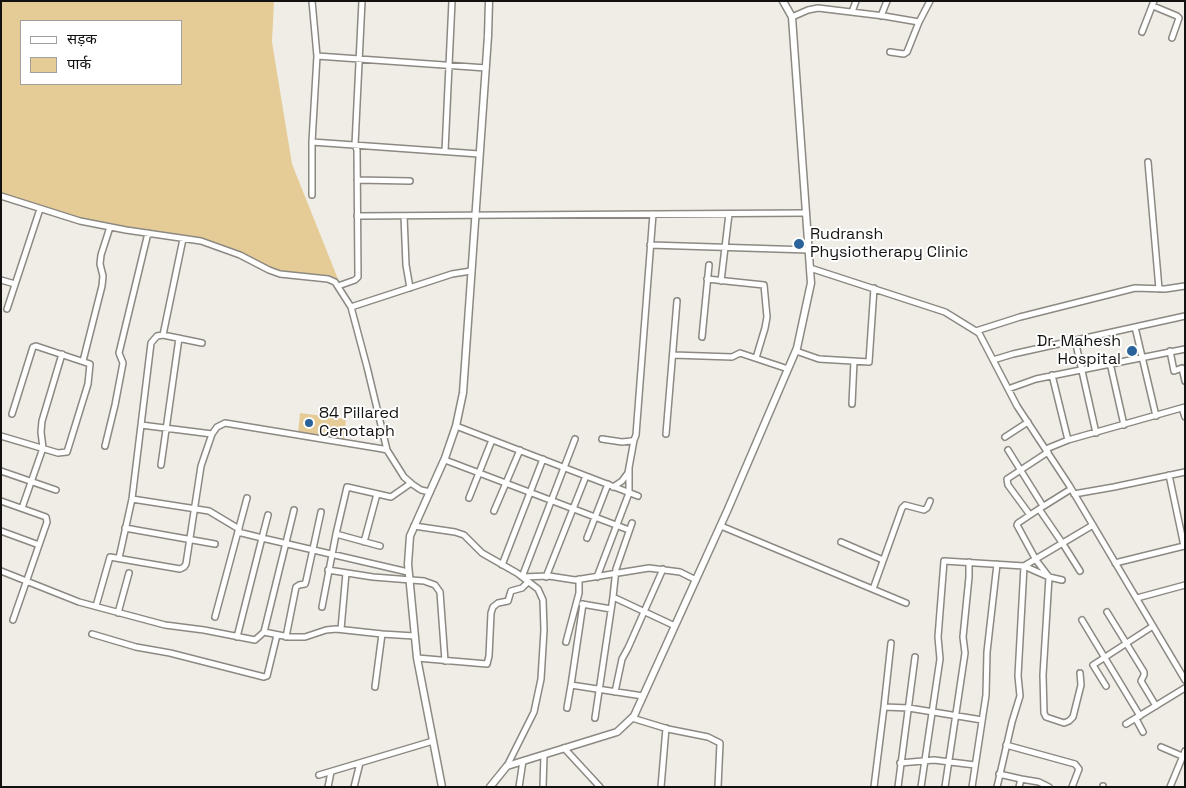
<!DOCTYPE html>
<html>
<head>
<meta charset="utf-8">
<style>
  body { margin:0 }
  #map { position:relative; width:1186px; height:788px; overflow:hidden; background:#f0ede6; font-family:"Space Grotesk","Noto Sans Devanagari",sans-serif }
  canvas { display:block }
  .frame { position:absolute; inset:0; border:2px solid #141210; pointer-events:none }
  .legend { position:absolute; left:20px; top:20px; width:162px; height:65px; box-sizing:border-box; background:#fff; border:1px solid #a1a09f; margin:0; padding:6px 9px; list-style:none; font-size:15px; color:#141210 }
  .legend li { display:flex; align-items:center; gap:10px; height:25px }
  .legend b { width:25px; border:1px solid #a1a09f }
</style>
</head>
<body>
<div id="map">
<canvas width="1186" height="788"></canvas>
<div class="frame"></div>
<ul class="legend">
<li><b style="height:6px;background:#fff"></b>सड़क</li>
<li><b style="height:14px;background:#e5cc97"></b>पार्क</li>
</ul>
</div>
<script>
const ctx = document.querySelector('canvas').getContext('2d');
ctx.lineJoin = 'round';
function paint(path, color) {
  ctx.fillStyle = color;
  ctx.fill(path, 'evenodd');
}
function toPath(rows) {
  const path = new Path2D();
  for (const r of rows) {
    path.moveTo(r[0], r[1]);
    for (let i = 2; i < r.length; i += 2) path.lineTo(r[i], r[i + 1]);
  }
  return path;
}
function strokePath(path, color, width, dash) {
  ctx.strokeStyle = color;
  ctx.lineWidth = width;
  ctx.lineCap = dash ? 'butt' : 'round';
  ctx.setLineDash(dash || []);
  ctx.stroke(path);
}
function drawText(font, color, halo, rows, align = 'center') {
  ctx.font = font + ' "Space Grotesk",sans-serif';
  ctx.lineWidth = 4;
  ctx.setLineDash([]);
  ctx.textBaseline = 'middle';
  ctx.strokeStyle = halo;
  ctx.fillStyle = color;
  for (const [text, x, y, turn = 0] of rows) {
    ctx.save();
    ctx.translate(x, y);
    ctx.rotate((+turn || 0) * Math.PI / 180);
    ctx.textAlign = isNaN(turn) ? turn : align;
    if (halo) ctx.strokeText(text, 0, 0);
    ctx.fillText(text, 0, 0);
    ctx.restore();
  }
}
paint(toPath([
  [1,1,274,1,272,42,292,164,338,279,306,278,274,272,209,242,116,228,65,216,1,195],
  [21,21,181,21,181,84,21,84],
  [300,413,346,419,344,439,298,433]
]), '#e5cc97');
const minor = toPath([
  [1153,6,1177,16,1179,18,1172,38],
  [852,12,856,1],
  [881,16,887,1],
  [792,17,808,10,818,8,884,16,919,22,930,1],
  [1142,32,1154,1],
  [890,52,904,54,907,52,919,22],
  [317,56,486,68],
  [312,142,479,154],
  [445,151,452,1],
  [1148,162,1159,289],
  [357,180,410,181],
  [312,195,312,142,317,56,312,1],
  [1,196,80,221,126,230,201,241,240,255,269,270,280,274,328,279,335,282,351,307,452,274,471,271],
  [357,216,806,213],
  [404,216,406,265,410,288],
  [650,245,809,250],
  [810,268,945,312,979,333,1017,406,1069,485,1185,680],
  [707,279,764,285,767,317,765,328,756,358],
  [1,280,15,284],
  [721,281,729,214],
  [338,286,355,280,358,277,357,150,355,145,362,1],
  [351,307,367,367,387,450],
  [7,309,40,209],
  [1135,327,1156,416],
  [976,331,1020,317,1135,288,1165,289,1185,286],
  [163,335,183,239],
  [702,337,709,265],
  [1075,340,1096,433],
  [796,351,819,359,869,362,874,288],
  [1170,351,1174,371,1182,368,1185,381],
  [673,355,732,357,740,353,788,369],
  [993,360,1013,354,1185,316],
  [83,361,102,286,103,276,100,264,101,255,110,227],
  [1110,363,1124,425],
  [1052,375,1068,440],
  [1008,389,1036,379,1185,349],
  [852,404,854,361],
  [1182,408,1185,417],
  [141,425,212,434],
  [456,426,638,496],
  [666,434,677,301],
  [1,436,58,453,67,452,88,384,90,364,36,346,33,347,12,414],
  [1005,437,1028,422],
  [575,439,522,577,549,576,575,580,649,568,680,572,696,580],
  [602,439,622,442,631,441,634,440,636,435,653,214],
  [105,446,115,405,123,363,119,353,148,233],
  [1046,449,1068,440,1185,407],
  [1008,450,1043,506],
  [445,460,629,530],
  [161,465,179,338],
  [1,471,56,490],
  [613,487,622,481,628,473,634,440],
  [1071,489,1039,509,1063,544,1080,571],
  [1074,494,1114,487,1185,472],
  [469,498,492,440],
  [132,499,209,511,239,529],
  [1,501,46,517,47,522,13,620],
  [22,508,43,448,41,432,42,421,62,354],
  [1039,509,1018,523,1017,525,1036,560,1049,577,1043,675,1044,713,1046,717,1064,723,1069,721,1073,717,1081,685,1080,673],
  [494,511,520,450],
  [1030,515,1008,485,1007,479,1048,452],
  [414,526,455,532,464,535,482,553,517,573,538,589,543,600,544,630,541,679,534,712,507,766],
  [721,526,906,603],
  [125,528,215,544],
  [1,531,39,545],
  [238,532,262,538,268,515],
  [336,534,380,546],
  [587,538,608,484],
  [364,542,377,494],
  [841,542,883,560],
  [119,558,132,499,151,343,157,336,163,335,202,343],
  [1115,563,1184,546,1169,475],
  [502,565,543,459],
  [1024,566,1093,525],
  [328,570,373,577,424,581,435,585,440,592,445,661],
  [1,571,79,602,165,625,204,630,255,640,264,632,294,510],
  [546,577,586,476],
  [597,577,629,493,629,467],
  [873,589,902,508,905,505,924,510,927,508,930,501],
  [613,597,675,626],
  [1137,598,1185,585],
  [582,604,611,609],
  [583,604,571,685,643,696],
  [96,606,110,557,180,569,184,567,186,564,201,466,212,434,217,427,225,423,383,449,387,450,404,477,412,484,421,490,430,492],
  [322,607,336,534,347,487,391,497,411,483],
  [1107,612,1144,672,1144,675,1141,681,1156,706],
  [118,613,129,573],
  [215,617,247,498],
  [1082,620,1140,716],
  [341,629,346,573],
  [264,632,289,637,305,637,326,630,336,629,382,634,414,636],
  [92,634,136,647,170,653,264,677,267,676,268,672,277,635],
  [237,637,262,538,408,572],
  [286,637,296,587,299,585,305,584,306,581,321,512],
  [566,642,579,593,579,579],
  [891,643,884,707,909,708,982,720],
  [417,658,487,664,489,656,491,613,493,607,498,603,508,601,511,591,522,588,528,582],
  [1106,686,1093,665,1153,626],
  [375,687,382,634],
  [615,692,622,659,628,648,663,569],
  [567,708,571,685],
  [595,718,613,597,616,569,632,523],
  [632,718,668,729,708,737,720,743,718,787],
  [1136,719,1143,732],
  [1126,724,1185,688],
  [1006,745,1075,764,1079,769,1072,787],
  [1161,747,1182,756],
  [564,748,600,787],
  [900,763,934,760,975,765],
  [999,774,1021,779,1019,787],
  [319,775,433,741],
  [1021,779,1039,782,1049,787],
  [328,787,331,772],
  [354,787,360,763],
  [519,787,523,761],
  [543,787,544,755],
  [661,787,666,728],
  [874,787,884,707],
  [898,787,915,657],
  [921,787,940,659,938,637,944,561,1024,566,1049,577,1062,580],
  [945,787,965,653,963,637,969,577,969,562],
  [972,787,986,695,987,652,997,564],
  [997,787,1012,722,1020,696,1018,676,1024,566],
  [1103,787,1103,786],
  [1170,787,1185,751]
]);
const tertiary = toPath([
  [442,787,417,658,408,564,410,536,445,458,456,426,463,393,488,36,489,1],
  [490,787,507,766,617,732,634,716,728,509,797,348,811,283,792,17,783,1]
]);
strokePath(minor, '#8c8983', 8);
strokePath(tertiary, '#8c8983', 9);
strokePath(minor, '#fff', 5);
strokePath(tertiary, '#fff', 6);
for (const [x, y, r, color] of [
  [799,244,6,"#2a629a"],
  [1132,351,6,"#2a629a"],
  [309,423,5,"#2a629a"]
]) {
  const dot = new Path2D();
  dot.arc(x, y, r, 0, 2 * Math.PI);
  ctx.fillStyle = color;
  ctx.fill(dot);
  strokePath(dot, '#fff', 2);
}
drawText('16px', '#141210', '#fff', [
  ["Rudransh",810,235],
  ["Physiotherapy Clinic",810,253],
  ["Dr. Mahesh",1121,342,"right"],
  ["Hospital",1121,360,"right"],
  ["84 Pillared",319,414],
  ["Cenotaph",319,432]
], 'left');
</script>
</body>
</html>
